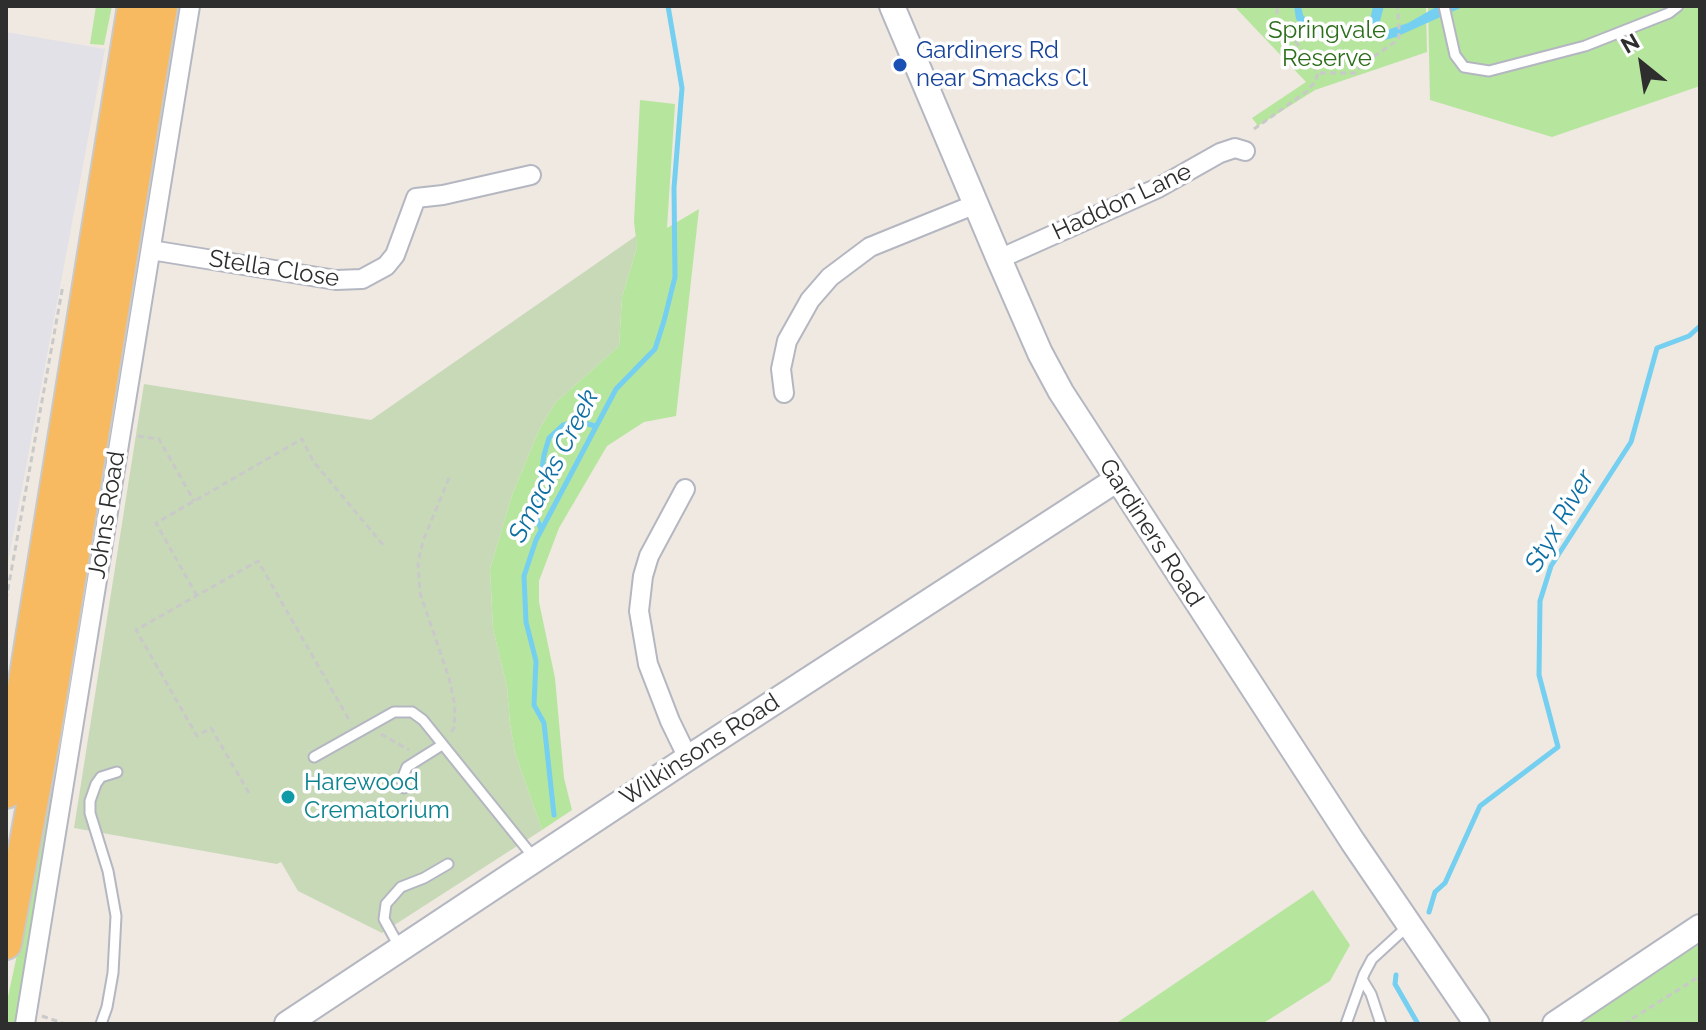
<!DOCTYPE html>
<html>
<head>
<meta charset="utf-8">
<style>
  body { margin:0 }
  #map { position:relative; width:1706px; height:1030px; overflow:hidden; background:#efe9e1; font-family:Raleway,sans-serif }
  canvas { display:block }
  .frame { position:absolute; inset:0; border:8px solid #2e2e2e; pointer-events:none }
  .north { position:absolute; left:1602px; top:24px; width:80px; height:80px; -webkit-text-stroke:6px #fff; paint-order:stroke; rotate:330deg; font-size:22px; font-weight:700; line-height:32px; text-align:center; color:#2e2e2e }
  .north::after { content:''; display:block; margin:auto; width:28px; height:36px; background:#2e2e2e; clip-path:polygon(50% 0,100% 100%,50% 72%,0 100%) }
</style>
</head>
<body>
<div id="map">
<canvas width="1706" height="1030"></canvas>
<div class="frame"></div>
<div class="north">N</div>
</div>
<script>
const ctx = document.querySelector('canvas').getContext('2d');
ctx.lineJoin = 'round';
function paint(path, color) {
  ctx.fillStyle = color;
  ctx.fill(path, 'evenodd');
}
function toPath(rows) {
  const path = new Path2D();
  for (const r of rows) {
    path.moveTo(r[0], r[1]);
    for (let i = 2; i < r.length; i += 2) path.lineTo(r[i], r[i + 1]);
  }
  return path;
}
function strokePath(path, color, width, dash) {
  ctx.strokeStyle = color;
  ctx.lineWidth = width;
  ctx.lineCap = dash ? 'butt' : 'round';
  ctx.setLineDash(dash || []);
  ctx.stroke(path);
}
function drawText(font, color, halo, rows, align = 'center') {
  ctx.font = font + ' Raleway,sans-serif';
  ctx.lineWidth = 7;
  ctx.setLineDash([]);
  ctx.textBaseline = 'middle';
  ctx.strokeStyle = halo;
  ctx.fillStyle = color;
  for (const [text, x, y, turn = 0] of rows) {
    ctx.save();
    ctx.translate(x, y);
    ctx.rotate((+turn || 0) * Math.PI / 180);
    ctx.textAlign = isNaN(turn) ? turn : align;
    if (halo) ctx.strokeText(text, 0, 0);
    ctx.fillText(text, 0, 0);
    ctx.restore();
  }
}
paint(toPath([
  [6,32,105,49,6,573]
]), '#e3e1e8');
paint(toPath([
  [96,6,112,6,104,45,90,44],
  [176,6,185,6,20,1024,6,1024,6,1006,20,941],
  [1234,6,1426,6,1427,52,1315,90,1258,126,1252,118,1306,82],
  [1428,6,1700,6,1700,86,1552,137,1430,100],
  [640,100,675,104,667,228,699,209,676,416,644,422,607,446,559,528,539,581,539,602,555,678,564,778,572,810,542,830,515,753,510,724,507,687,493,629,490,569,512,495,540,428,556,402,619,346,622,297,637,247,634,222],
  [1313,890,1350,945,1330,981,1262,1024,1115,1024],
  [1700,939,1700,1024,1579,1024,1608,1002]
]), '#b6e59e');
paint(toPath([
  [636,236,637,247,622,297,619,346,556,402,540,428,512,495,490,569,493,629,507,687,510,724,515,753,542,830,382,933,298,891,281,862,277,864,74,828,144,384,371,420]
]), '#c8d9b8');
paint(toPath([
  [1294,6,1301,6,1303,15,1313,27,1334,33,1329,39,1310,37,1296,19],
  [1373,6,1384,6,1379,25,1387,30,1408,23,1438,6,1465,6,1396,37,1381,41,1372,38,1368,30]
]), '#75cff0');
strokePath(toPath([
  [541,529,537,519,538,496,544,455,549,438,563,425,578,421,595,426],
  [554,815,544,723,534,705,536,661,526,622,524,576,536,540,616,389,655,349,664,321,675,277,674,188,682,88,668,6],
  [1429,912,1435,892,1445,883,1480,806,1558,747,1539,675,1540,601,1551,566,1631,442,1657,348,1689,336,1700,326],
  [1396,975,1395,984,1418,1024]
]), '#75cff0', 5);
const service = toPath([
  [1444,6,1455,55,1464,67,1489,71,1585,46,1669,13,1678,6],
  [314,757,394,712,412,712,423,720,535,859],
  [404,788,402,779,407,767,442,745],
  [400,948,384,919,386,904,401,887,424,878,448,864],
  [1362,979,1371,994,1381,1024],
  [101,1024,107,1007,113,973,116,916,108,871,90,813,90,801,96,784,101,777,117,772],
  [1346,1024,1364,974,1372,959,1409,925]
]);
const minor = toPath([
  [151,250,336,280,362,279,386,266,395,255,416,198,443,195,531,175],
  [999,259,1158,188,1220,153,1235,148,1245,151],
  [784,393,781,369,787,341,810,300,830,277,870,247,976,204],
  [685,489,649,556,643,576,639,611,648,664,670,721,688,758],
  [25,1024,190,6]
]);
const tertiary = toPath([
  [892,6,999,259,1040,353,1061,392,1353,842,1477,1024],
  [287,1024,688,758,1116,480],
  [1555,1024,1700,927]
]);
const trunk = toPath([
  [6,793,133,6],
  [6,944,45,735,162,6]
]);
strokePath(service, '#b4b7c1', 13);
strokePath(minor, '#b4b7c1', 22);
strokePath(tertiary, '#b4b7c1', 28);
strokePath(trunk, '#c9c9c9', 34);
strokePath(toPath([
  [1320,73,1355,73,1363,64,1395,42,1399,37,1399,24,1397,6],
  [1254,129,1306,92,1315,82,1318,73,1288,31,1282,27,1277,18,1277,6],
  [138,436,159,439,194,501],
  [449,478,423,541,418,562,420,593,449,678,455,706,454,728,449,735],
  [197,596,156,523,302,439,313,461,384,546],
  [6,600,63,285],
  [381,734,409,750],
  [249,793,211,728,197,736,136,630,258,561,351,723],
  [42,1016,65,1024],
  [1624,1024,1700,976]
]), '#c9c9c9', 3, [6, 4]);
strokePath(service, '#fff', 9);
strokePath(minor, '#fff', 18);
strokePath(tertiary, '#fff', 24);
strokePath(trunk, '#f8ba60', 30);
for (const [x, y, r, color] of [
  [900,65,8,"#1a4fb4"],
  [288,797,8,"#0f9aa8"]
]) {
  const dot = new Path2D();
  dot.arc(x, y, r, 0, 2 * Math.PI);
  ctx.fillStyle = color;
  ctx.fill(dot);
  strokePath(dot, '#fff', 3);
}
drawText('24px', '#2c6e1b', '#fff', [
  ["Springvale",1327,31],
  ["Reserve",1327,59]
]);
drawText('24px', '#164399', '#fff', [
  ["Gardiners Rd",916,51],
  ["near Smacks Cl",916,79]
], 'left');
drawText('24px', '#2e2e2e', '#fff', [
  ["Haddon Lane",1122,202,-25],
  ["Stella Close",274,269,9],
  ["Johns Road",107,515,-81],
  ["Gardiners Road",1151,533,57],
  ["Wilkinsons Road",700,750,-33]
]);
drawText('24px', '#0d838f', '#fff', [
  ["Harewood",304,783],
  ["Crematorium",304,811]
], 'left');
drawText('italic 26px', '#0d6fa3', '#fff', [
  ["Smacks Creek",554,466,-63],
  ["Styx River",1560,521,-60]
]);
</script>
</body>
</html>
